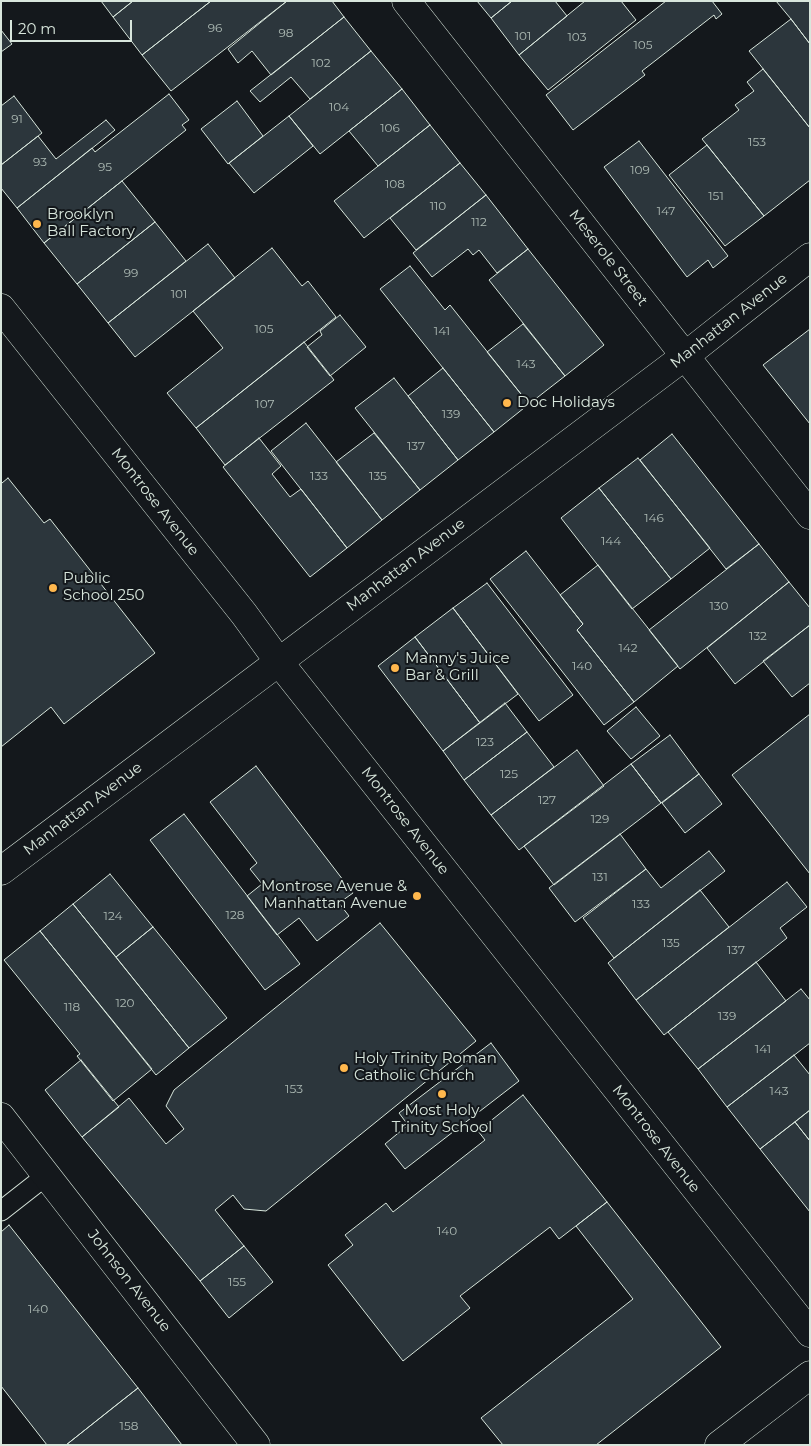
<!DOCTYPE html>
<html>
<head>
<meta charset="utf-8">
<style>
  body { margin:0 }
  #map { position:relative; width:811px; height:1446px; overflow:hidden; background:#14181c; font-family:Montserrat,sans-serif }
  canvas { display:block }
  .frame { position:absolute; inset:0; border:2px solid #d8e6dc; pointer-events:none }
  .scale { position:absolute; left:10px; top:20px; width:122px; height:22px; box-sizing:border-box; border:2px solid #d8e6dc; border-top:0; padding-left:6px; font-size:15px; line-height:18px; white-space:nowrap; color:#d8e6dc; -webkit-text-stroke:4px #14181c; paint-order:stroke }
</style>
</head>
<body>
<div id="map">
<canvas width="811" height="1446"></canvas>
<div class="frame"></div>
<div class="scale">20 m</div>
</div>
<script>
const ctx = document.querySelector('canvas').getContext('2d');
ctx.lineJoin = 'round';
function paint(path, color) {
  ctx.fillStyle = color;
  ctx.fill(path, 'evenodd');
}
function toPath(rows) {
  const path = new Path2D();
  for (const r of rows) {
    path.moveTo(r[0], r[1]);
    for (let i = 2; i < r.length; i += 2) path.lineTo(r[i], r[i + 1]);
  }
  return path;
}
function strokePath(path, color, width, dash) {
  ctx.strokeStyle = color;
  ctx.lineWidth = width;
  ctx.lineCap = dash ? 'butt' : 'round';
  ctx.setLineDash(dash || []);
  ctx.stroke(path);
}
function drawText(font, color, halo, rows, align = 'center') {
  ctx.font = font + ' Montserrat,sans-serif';
  ctx.lineWidth = 4;
  ctx.setLineDash([]);
  ctx.textBaseline = 'middle';
  ctx.strokeStyle = halo;
  ctx.fillStyle = color;
  for (const [text, x, y, turn = 0] of rows) {
    ctx.save();
    ctx.translate(x, y);
    ctx.rotate((+turn || 0) * Math.PI / 180);
    ctx.textAlign = isNaN(turn) ? turn : align;
    if (halo) ctx.strokeText(text, 0, 0);
    ctx.fillText(text, 0, 0);
    ctx.restore();
  }
}
const building = toPath([
  [101,1,133,1,113,17,101,1],
  [133,1,211,1,142,55,113,17,133,1],
  [211,1,287,1,171,91,142,55,211,1],
  [287,1,332,1,344,17,271,75,252,51,238,63,228,49,287,1],
  [477,1,512,1,491,18,477,1],
  [512,1,555,1,567,16,519,55,491,18,512,1],
  [585,1,621,1,636,20,548,90,519,55,585,1],
  [666,1,712,1,722,14,716,19,714,15,642,71,645,75,573,130,546,95,666,1],
  [776,1,810,1,810,44,791,19,776,1],
  [344,17,371,51,310,99,291,77,260,102,250,91,344,17],
  [791,19,810,44,810,128,749,51,791,19],
  [1,30,12,44,1,52,1,30],
  [371,51,402,89,320,154,289,116,371,51],
  [763,69,810,128,810,180,764,216,702,139,739,110,735,105,754,91,747,82,763,69],
  [402,89,430,125,378,166,349,131,402,89],
  [169,94,189,120,182,125,186,130,44,243,17,208,92,148,95,152,169,94],
  [14,96,42,133,1,165,1,106,14,96],
  [237,101,263,136,228,164,201,129,237,101],
  [289,116,313,146,254,193,229,163,289,116],
  [106,120,115,130,17,208,1,188,1,165,38,136,56,159,106,120],
  [430,125,460,163,364,238,334,201,430,125],
  [639,141,728,256,713,268,708,260,687,277,604,167,639,141],
  [707,145,764,216,725,246,669,175,707,145],
  [460,163,486,195,416,250,390,218,460,163],
  [122,181,155,222,77,284,44,243,122,181],
  [486,195,528,249,497,273,479,250,473,255,468,249,432,277,413,253,486,195],
  [155,222,186,261,108,323,77,284,155,222],
  [208,244,235,278,135,357,108,323,208,244],
  [272,248,302,286,308,281,336,317,196,428,167,393,223,348,193,311,272,248],
  [528,249,604,345,565,376,489,280,528,249],
  [410,266,445,310,450,305,529,404,494,432,380,289,410,266],
  [340,315,366,347,330,376,307,347,322,335,320,331,340,315],
  [523,324,565,376,529,404,487,352,523,324],
  [810,329,810,424,763,365,810,329],
  [304,342,334,380,225,465,196,428,304,342],
  [443,368,494,432,458,460,408,396,443,368],
  [394,378,458,460,420,490,355,408,394,378],
  [306,423,382,520,347,548,271,451,306,423],
  [374,433,420,490,382,520,336,462,374,433],
  [672,434,759,544,726,569,640,460,672,434],
  [259,438,281,466,272,474,290,497,301,489,347,548,310,577,223,467,259,438],
  [638,458,710,548,671,579,599,488,638,458],
  [8,478,44,523,50,519,155,653,64,724,51,707,1,747,1,481,2,483,8,478],
  [599,488,671,579,632,609,561,518,599,488],
  [759,544,789,582,680,669,649,630,759,544],
  [526,551,583,624,577,630,634,702,604,725,490,579,526,551],
  [598,565,678,666,634,702,577,630,583,624,560,595,598,565],
  [789,582,810,608,810,625,735,684,707,648,789,582],
  [487,583,573,695,539,721,453,608,487,583],
  [453,608,518,694,480,723,415,637,453,608],
  [810,625,810,683,792,697,763,661,810,625],
  [415,637,480,723,443,751,378,666,415,637],
  [505,703,527,732,464,780,443,751,505,703],
  [636,707,660,736,631,759,607,731,636,707],
  [810,714,810,874,732,775,810,714],
  [527,732,554,767,491,815,464,780,527,732],
  [670,735,699,774,661,803,631,764,670,735],
  [577,750,604,786,519,850,491,815,577,750],
  [631,764,661,803,554,885,524,846,631,764],
  [256,766,353,893,339,903,349,916,317,941,299,918,277,935,247,896,262,884,250,869,257,863,210,802,256,766],
  [699,774,722,804,685,833,662,803,699,774],
  [184,814,300,964,265,990,150,840,184,814],
  [620,834,646,869,575,922,549,888,620,834],
  [709,851,725,871,614,958,583,918,646,869,661,888,709,851],
  [110,874,153,927,116,957,73,904,110,874],
  [787,882,807,907,780,928,787,938,664,1035,636,1000,787,882],
  [700,890,729,927,636,1000,608,963,700,890],
  [73,904,189,1048,156,1075,40,931,73,904],
  [380,923,476,1041,266,1211,244,1209,233,1195,215,1210,244,1246,200,1281,82,1137,129,1098,166,1144,184,1129,166,1106,174,1090,380,923],
  [153,927,227,1018,189,1048,116,957,153,927],
  [40,931,152,1069,113,1101,77,1056,80,1054,4,960,40,931],
  [756,962,786,1001,698,1069,668,1032,756,962],
  [801,989,810,1000,810,1043,727,1107,698,1069,801,989],
  [491,1043,519,1081,405,1169,385,1144,408,1125,399,1113,491,1043],
  [794,1055,810,1075,810,1110,760,1149,727,1107,794,1055],
  [81,1060,119,1107,82,1137,45,1090,81,1060],
  [523,1095,607,1202,559,1239,550,1227,460,1296,470,1308,403,1361,328,1265,353,1245,345,1235,386,1203,393,1212,485,1140,478,1131,523,1095],
  [810,1110,810,1141,795,1122,810,1110],
  [795,1122,810,1141,810,1212,760,1149,795,1122],
  [607,1202,721,1347,596,1445,503,1445,481,1418,633,1299,576,1226,607,1202],
  [9,1225,138,1388,66,1445,47,1445,1,1386,1,1232,9,1225],
  [244,1246,273,1282,229,1318,200,1281,244,1246],
  [138,1388,182,1445,66,1445,115,1406,138,1388]
]);
paint(building, '#2c363c');
strokePath(building, '#d8e6dc', 1);
const service = toPath([
  [1,1211,47,1175]
]);
const minor = toPath([
  [406,1,810,515],
  [1,308,244,614,279,662,810,1333],
  [1,871,685,356,810,257],
  [1,1117,256,1445],
  [719,1445,810,1375]
]);
strokePath(service, '#d8e6dc', 21);
strokePath(minor, '#d8e6dc', 29);
strokePath(service, '#14181c', 19);
strokePath(minor, '#14181c', 28);
for (const [x, y, r, color] of [
  [37,224,5,"#ffb74d"],
  [507,403,5,"#ffb74d"],
  [53,588,5,"#ffb74d"],
  [395,668,5,"#ffb74d"],
  [417,896,5,"#ffb74d"],
  [344,1068,5,"#ffb74d"],
  [442,1094,5,"#ffb74d"]
]) {
  const dot = new Path2D();
  dot.arc(x, y, r, 0, 2 * Math.PI);
  ctx.fillStyle = color;
  ctx.fill(dot);
  strokePath(dot, '#14181c', 2);
}
drawText('12px', '#adbab4', null, [
  ["96",215,28],
  ["98",286,33],
  ["101",523,36],
  ["103",577,37],
  ["105",643,45],
  ["102",321,63],
  ["104",339,107],
  ["91",17,119],
  ["106",390,128],
  ["153",757,142],
  ["93",40,162],
  ["95",105,167],
  ["109",640,170],
  ["108",395,184],
  ["151",716,196],
  ["110",438,206],
  ["147",666,211],
  ["112",479,222],
  ["99",131,273],
  ["101",179,294],
  ["105",264,329],
  ["141",442,331],
  ["143",526,364],
  ["107",265,404],
  ["139",451,414],
  ["137",416,446],
  ["133",319,476],
  ["135",378,476],
  ["146",654,518],
  ["144",611,541],
  ["130",719,606],
  ["132",758,636],
  ["142",628,648],
  ["140",582,666],
  ["123",485,742],
  ["125",509,774],
  ["127",547,800],
  ["129",600,819],
  ["131",600,877],
  ["133",641,904],
  ["128",235,915],
  ["124",113,916],
  ["135",671,943],
  ["137",736,950],
  ["120",125,1003],
  ["118",72,1007],
  ["139",727,1016],
  ["141",763,1049],
  ["153",294,1089],
  ["143",779,1091],
  ["140",447,1231],
  ["155",237,1282],
  ["140",38,1309],
  ["158",129,1426]
]);
drawText('15px', '#d8e6dc', '#14181c', [
  ["Brooklyn",47,215],
  ["Ball Factory",47,232],
  ["Doc Holidays",517,403],
  ["Public",63,579],
  ["School 250",63,596],
  ["Manny's Juice",405,659],
  ["Bar & Grill",405,676],
  ["Montrose Avenue &",407,887,"right"],
  ["Manhattan Avenue",407,904,"right"],
  ["Holy Trinity Roman",354,1059],
  ["Catholic Church",354,1076],
  ["Most Holy",442,1111,"center"],
  ["Trinity School",442,1128,"center"]
], 'left');
drawText('15px', '#d8e6dc', '#14181c', [
  ["Meserole Street",608,258,52],
  ["Manhattan Avenue",729,321,-38],
  ["Montrose Avenue",155,502,52],
  ["Manhattan Avenue",406,565,-37],
  ["Manhattan Avenue",83,809,-37],
  ["Montrose Avenue",405,821,52],
  ["Montrose Avenue",656,1139,52],
  ["Johnson Avenue",129,1281,52]
]);
</script>
</body>
</html>
